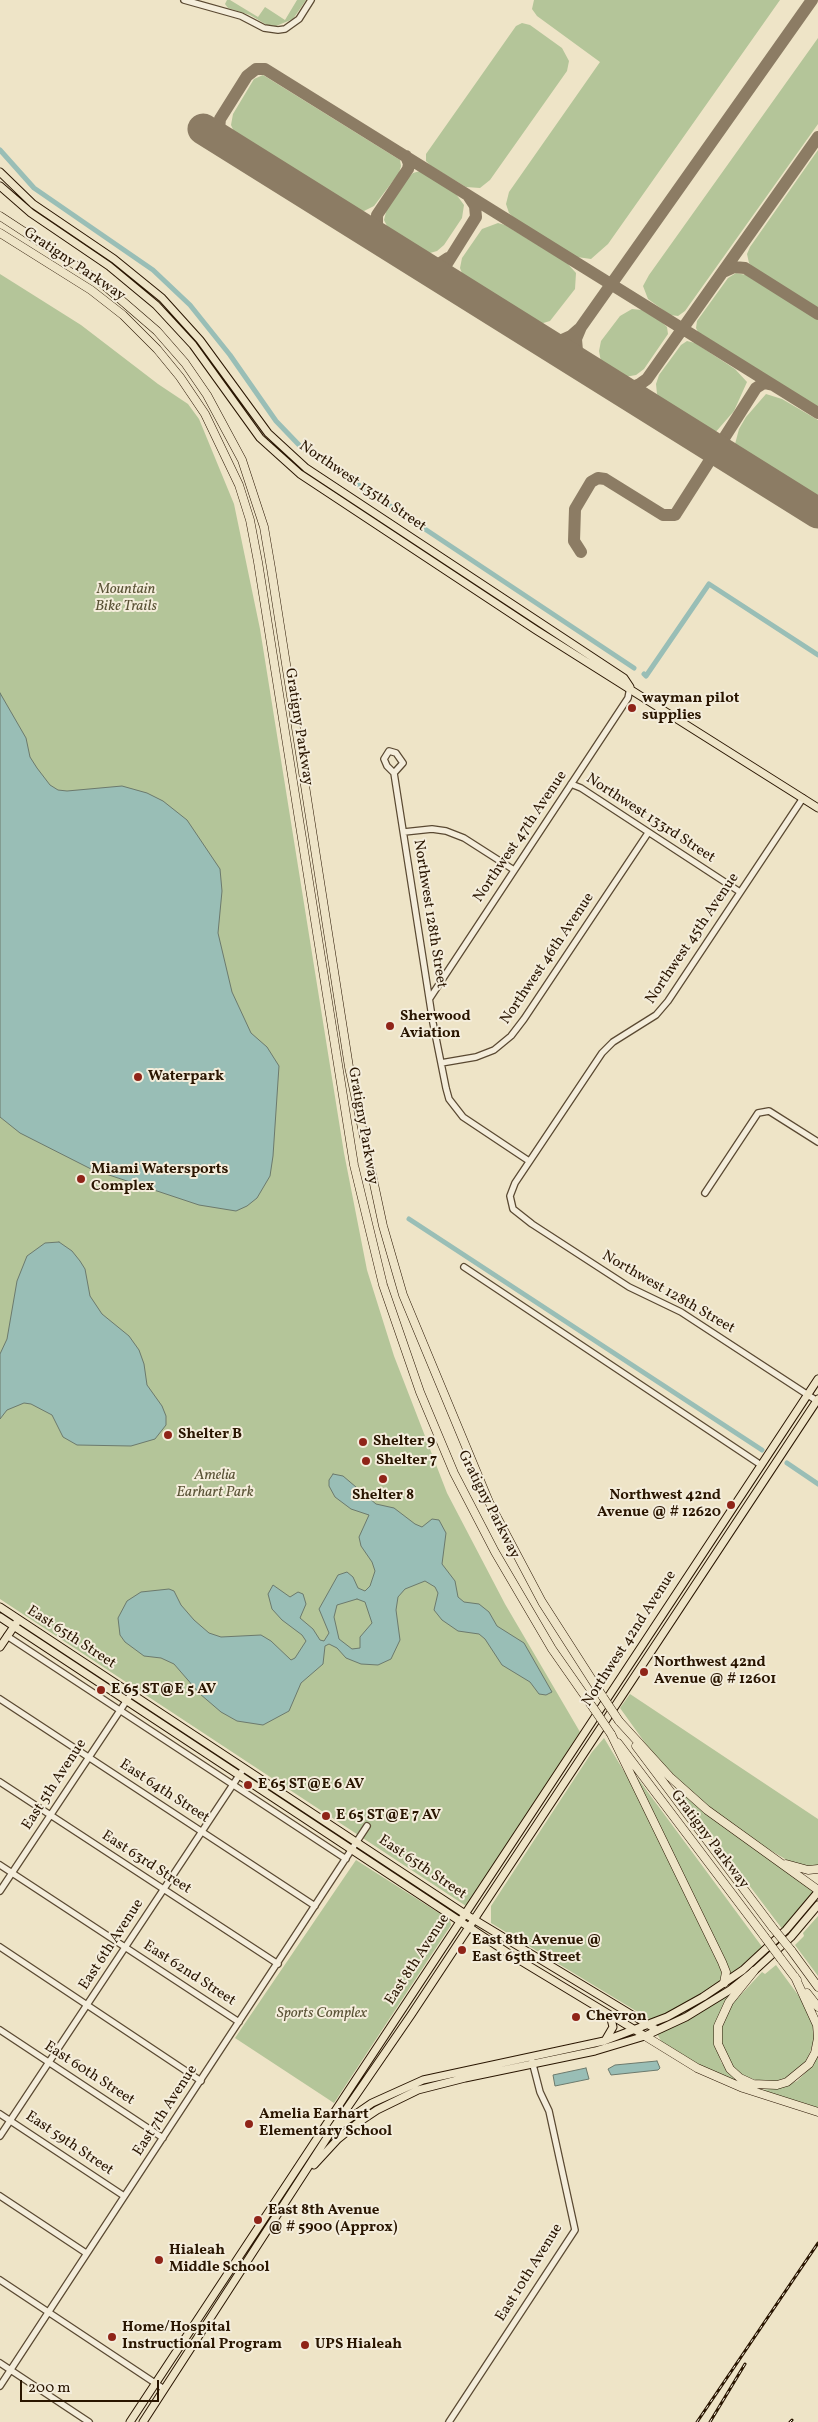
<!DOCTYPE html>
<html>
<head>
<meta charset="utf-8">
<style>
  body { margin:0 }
  #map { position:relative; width:818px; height:2422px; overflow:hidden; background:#eee4c7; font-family:Vollkorn,serif }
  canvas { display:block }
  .scale { position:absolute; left:20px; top:2380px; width:139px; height:22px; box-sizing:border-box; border:2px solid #291500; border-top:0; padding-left:6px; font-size:15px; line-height:18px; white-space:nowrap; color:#291500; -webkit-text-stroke:4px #f4eddb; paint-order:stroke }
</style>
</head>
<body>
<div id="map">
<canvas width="818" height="2422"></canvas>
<div class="scale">200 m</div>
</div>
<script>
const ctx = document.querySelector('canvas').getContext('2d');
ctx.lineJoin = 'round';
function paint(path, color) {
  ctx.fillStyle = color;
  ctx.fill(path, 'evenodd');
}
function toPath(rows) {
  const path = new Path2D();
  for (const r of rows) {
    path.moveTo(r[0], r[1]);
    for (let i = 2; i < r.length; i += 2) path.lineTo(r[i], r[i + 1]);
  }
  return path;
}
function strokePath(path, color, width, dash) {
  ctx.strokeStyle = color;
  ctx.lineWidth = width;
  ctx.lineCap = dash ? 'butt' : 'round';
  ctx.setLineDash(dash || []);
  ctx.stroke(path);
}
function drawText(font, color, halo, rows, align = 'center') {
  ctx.font = font + ' Vollkorn,serif';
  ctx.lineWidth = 4;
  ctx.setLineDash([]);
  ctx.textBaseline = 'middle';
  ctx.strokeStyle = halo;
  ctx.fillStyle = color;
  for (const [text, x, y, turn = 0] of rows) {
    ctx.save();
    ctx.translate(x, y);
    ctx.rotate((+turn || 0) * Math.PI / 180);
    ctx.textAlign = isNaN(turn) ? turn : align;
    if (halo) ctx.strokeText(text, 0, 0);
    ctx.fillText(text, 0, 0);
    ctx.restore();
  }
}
paint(toPath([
  [227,0,230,0,258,17,265,7,285,20,297,0,306,0,293,19,276,26,267,25,250,15,228,8,225,4],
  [534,0,780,0,608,244,591,259,577,257,515,219,509,213,506,204,509,192,600,62,537,16,532,9],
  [522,23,530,25,562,48,569,61,567,71,490,180,480,188,466,187,431,166,426,161,426,154,516,26],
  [818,38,818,124,685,311,678,316,670,315,648,299,643,286,649,275],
  [263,75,400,160,401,166,399,173,374,206,364,211,351,209,236,136,231,125,233,114,254,79],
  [818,150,818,308,754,269,749,263,747,254,750,247],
  [420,171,456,194,464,205,462,218,444,245,437,251,430,253,418,251,391,234,384,220,387,208,408,178,413,173],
  [498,223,505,225,567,263,576,273,575,289,550,321,540,324,528,320,467,281,463,276,460,268,462,258,482,229],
  [736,273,746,275,818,320,818,408,698,332,696,328,697,321,728,278],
  [0,274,81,325,158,384,188,404,199,419,234,504,260,629,344,1153,367,1270,394,1356,447,1493,505,1604,580,1732,466,1906,0,1599],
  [632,309,642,310,662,322,667,327,668,334,644,369,636,375,625,377,606,368,601,362,599,351,601,341,620,316],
  [687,341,695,343,735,369,747,382,734,411,714,434,665,405,657,394,656,384,659,375,681,345],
  [766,394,782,399,818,420,818,495,807,494,734,448,739,429,746,417],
  [630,1694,818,1819,818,1866,809,1868,795,1865,760,1844,709,1807,676,1778,648,1747,620,1708],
  [604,1738,640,1798,723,1973,718,1984,675,2010,651,2020,491,1923,491,1906,592,1752],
  [633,1772,763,1948,730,1975,725,1962],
  [671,1782,810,1887,813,1894,783,1930],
  [356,1860,450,1920,451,1925,334,2103,235,2038],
  [818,1916,818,1976,795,1945,804,1936,803,1933],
  [776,1965,804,2003,814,2027,814,2041,806,2063,788,2077,776,2081,763,2082,743,2076,731,2066,721,2043,721,2025,733,2000,736,2000,762,1972,765,1974],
  [733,1990,729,1997,716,2045,721,2062,737,2081,696,2064,663,2044,657,2034],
  [818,2056,818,2108,760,2090,780,2088,797,2081,812,2066]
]), '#b4c599');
const water = toPath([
  [0,693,26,738,30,757,37,768,50,785,58,790,67,791,122,786,147,793,163,801,187,820,220,869,222,891,218,933,232,992,251,1033,267,1047,279,1066,273,1156,270,1176,257,1198,247,1206,236,1211,199,1205,91,1169,20,1133,0,1117,0,693],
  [59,1242,72,1251,80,1261,85,1269,90,1296,102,1314,129,1336,139,1350,144,1364,147,1385,162,1406,166,1416,166,1425,155,1439,131,1446,77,1445,63,1437,52,1415,31,1404,24,1403,7,1410,0,1419,0,1354,7,1339,17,1281,27,1256,45,1243,59,1242],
  [333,1474,343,1476,376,1504,394,1508,415,1524,422,1527,432,1519,439,1520,446,1533,442,1564,455,1581,458,1597,464,1602,479,1604,489,1612,497,1626,524,1643,552,1692,546,1695,539,1694,530,1682,502,1665,485,1639,479,1634,458,1631,442,1620,434,1610,438,1593,435,1587,425,1581,405,1589,398,1597,396,1610,400,1640,391,1659,378,1665,361,1664,346,1658,337,1648,329,1644,325,1646,323,1664,301,1683,289,1711,263,1725,237,1721,221,1712,200,1694,174,1664,161,1658,144,1656,125,1642,120,1635,118,1618,127,1601,141,1592,169,1589,174,1591,181,1605,194,1620,209,1633,221,1637,261,1635,271,1641,291,1660,295,1658,306,1641,302,1635,282,1620,272,1609,268,1594,273,1585,290,1597,298,1592,303,1594,306,1604,300,1618,313,1629,320,1640,324,1641,329,1633,319,1609,338,1575,347,1572,353,1577,358,1588,365,1591,370,1586,375,1571,372,1562,361,1546,359,1537,369,1515,351,1509,335,1497,329,1486,329,1480,333,1474],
  [357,1599,365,1602,372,1623,360,1637,360,1648,352,1649,339,1639,334,1617,337,1605,357,1599],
  [657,2061,660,2068,658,2070,611,2075,608,2069,615,2065,657,2061],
  [586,2068,589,2079,555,2086,553,2075,586,2068]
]);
paint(water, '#99beb6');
strokePath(water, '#6c7a6d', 1);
strokePath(toPath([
  [0,150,34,188,153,270,190,305,230,355,276,421,300,446,634,668],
  [644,674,646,676,709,584,818,655],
  [409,1219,762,1450],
  [787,1463,818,1484]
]), '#99beb6', 5);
strokePath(toPath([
  [218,139,220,119,247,76,256,69,265,69,818,413],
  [383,241,377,229,377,215,408,169,409,164,406,156],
  [419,263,436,266,448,258],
  [723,272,734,267,745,268,818,314],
  [454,285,446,276,446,265,476,217,475,206,469,197],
  [537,337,547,341,560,341,571,336,579,329],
  [593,372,582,363,577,351,576,339,581,327,812,0],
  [616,386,628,389,640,384,647,379,818,137],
  [809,507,818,508],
  [581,552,574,541,575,509,591,482,598,478,605,479,663,515,675,515,756,388,764,383,773,385]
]), '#8c7c64', 12);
strokePath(toPath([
  [203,129,818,513]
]), '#8c7c64', 31);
const minor = toPath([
  [184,0,241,16,264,28,278,30,285,29,299,19,311,0],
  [394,773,403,763,396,753,389,751,384,759,387,766,394,773,433,1023,446,1088,449,1099,463,1117,529,1161],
  [571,784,581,788,740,892],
  [803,798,668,1001,656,1015,613,1042,602,1053,515,1183,510,1196,513,1209,532,1224,629,1287,681,1312,817,1401],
  [404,832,432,829,446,831,464,838,514,870],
  [430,998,628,698,630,688],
  [441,1063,476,1057,494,1050,511,1036,524,1019,648,833],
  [705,1193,758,1113,769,1111,818,1142],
  [464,1267,761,1465],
  [7,1636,346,1859],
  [0,1699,315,1906],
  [0,1782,278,1964],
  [0,1865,239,2022],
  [0,1891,131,1694],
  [0,1947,201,2081],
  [0,2030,163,2138],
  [0,2114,124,2196],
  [0,2136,244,1768],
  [0,2196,86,2253],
  [0,2280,164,2389],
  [0,2363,89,2422],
  [0,2386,367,1826],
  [449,2422,575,2230,549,2111,540,2092,532,2061]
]);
const major = toPath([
  [0,172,33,204,114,259,162,298,200,340,268,433,306,468,624,678,630,687],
  [0,186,31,213,109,266,156,305,193,345,260,438,300,474,536,630,818,808],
  [0,1607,465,1914,657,2030],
  [0,1617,511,1955,645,2036],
  [0,1647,17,1622],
  [606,2039,613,2027,610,2015],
  [337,2127,372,2103,423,2080,604,2041,667,2017,703,1997,743,1970,786,1930,818,1892],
  [314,2165,338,2139,359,2122,377,2110,418,2090,465,2078,595,2051,645,2036,686,2017,730,1990,754,1971,791,1937,818,1905],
  [130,2422,818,1379],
  [143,2422,332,2130,411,2015,818,1399]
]);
const highway = toPath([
  [0,216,98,280,157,331,185,363,207,395,242,460,264,527,271,568,349,1067,383,1226,403,1295,489,1502,542,1602,603,1697],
  [0,233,91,290,123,315,157,349,180,377,205,414,239,485,250,520,258,562,354,1165,383,1285,420,1392,454,1473,495,1552,552,1649,594,1709],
  [619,1721,670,1777,707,1810,818,1890],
  [611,1734,722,1962,726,1972,724,1983],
  [618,1743,764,1936],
  [636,1746,773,1928],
  [786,1864,808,1870,818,1869],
  [791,1950,818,1987],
  [781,1959,797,1980],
  [754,1971,729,2002,718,2026,718,2044,730,2069,740,2078,753,2084,777,2085,787,2082,809,2064,815,2053,818,2038],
  [795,1977,817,2025,818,2038],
  [807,1993,818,2007],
  [645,2036,697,2068,743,2088,818,2112]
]);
strokePath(minor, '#5a4932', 8);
strokePath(major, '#291500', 9);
strokePath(highway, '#291500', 9);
strokePath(minor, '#f4eddb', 5.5);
strokePath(major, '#eee4c7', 7);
strokePath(highway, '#eee4c7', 8);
const rail = toPath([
  [697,2422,818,2243],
  [710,2422,745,2364],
  [790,2422,792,2420]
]);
strokePath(rail, '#291500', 3);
strokePath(rail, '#f4eddb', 1, [4]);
const highwayBridge = toPath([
  [603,1697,619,1721],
  [594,1709,611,1734],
  [773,1928,791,1950],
  [764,1936,781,1959]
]);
strokePath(highwayBridge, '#291500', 9, []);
strokePath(highwayBridge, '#eee4c7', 8);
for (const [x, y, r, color] of [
  [632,708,5,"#8f2418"],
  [390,1026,5,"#8f2418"],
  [138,1077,5,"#8f2418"],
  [81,1179,5,"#8f2418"],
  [168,1435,5,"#8f2418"],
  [363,1442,5,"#8f2418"],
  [366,1461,5,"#8f2418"],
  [383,1479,5,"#8f2418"],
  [731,1505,5,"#8f2418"],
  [644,1672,5,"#8f2418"],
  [101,1690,5,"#8f2418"],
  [248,1785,5,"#8f2418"],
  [326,1816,5,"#8f2418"],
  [462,1950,5,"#8f2418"],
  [576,2017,5,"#8f2418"],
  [249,2124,5,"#8f2418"],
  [258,2220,5,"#8f2418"],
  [159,2260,5,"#8f2418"],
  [112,2337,5,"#8f2418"],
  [305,2345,5,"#8f2418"]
]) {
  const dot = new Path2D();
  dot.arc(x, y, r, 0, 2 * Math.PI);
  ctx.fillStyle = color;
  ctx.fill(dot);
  strokePath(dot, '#f4eddb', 2);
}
drawText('15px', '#291500', '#f4eddb', [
  ["Gratigny Parkway",74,265,34],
  ["Northwest 135th Street",362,487,34],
  ["Gratigny Parkway",298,727,81],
  ["Northwest 133rd Street",650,819,33],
  ["Northwest 47th Avenue",521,837,-56],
  ["Northwest 128th Street",429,914,81],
  ["Northwest 45th Avenue",693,939,-56],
  ["Northwest 46th Avenue",548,959,-56],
  ["Gratigny Parkway",362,1126,80],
  ["Northwest 128th Street",668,1293,30],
  ["Gratigny Parkway",488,1505,63],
  ["East 65th Street",71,1638,33],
  ["Northwest 42nd Avenue",630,1639,-57],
  ["East 5th Avenue",55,1785,-57],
  ["East 64th Street",164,1792,33],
  ["Gratigny Parkway",709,1840,53],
  ["East 63rd Street",146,1863,33],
  ["East 65th Street",422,1868,34],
  ["East 6th Avenue",112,1945,-57],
  ["East 8th Avenue",418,1960,-57],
  ["East 62nd Street",189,1974,33],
  ["East 60th Street",89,2074,33],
  ["East 7th Avenue",166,2111,-57],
  ["East 59th Street",69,2144,34],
  ["East 10th Avenue",530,2273,-58]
]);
drawText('italic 15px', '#5a5336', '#f4eddb', [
  ["Mountain",126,590],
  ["Bike Trails",126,607],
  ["Amelia",215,1476],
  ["Earhart Park",215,1493],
  ["Sports Complex",322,2014]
]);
drawText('bold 15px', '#291500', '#f4eddb', [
  ["wayman pilot",642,699],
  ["supplies",642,716],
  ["Sherwood",400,1017],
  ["Aviation",400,1034],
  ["Waterpark",148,1077],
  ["Miami Watersports",91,1170],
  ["Complex",91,1187],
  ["Shelter B",178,1435],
  ["Shelter 9",373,1442],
  ["Shelter 7",376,1461],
  ["Shelter 8",383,1496,"center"],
  ["Northwest 42nd",721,1496,"right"],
  ["Avenue @ # 12620",721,1513,"right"],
  ["Northwest 42nd",654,1663],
  ["Avenue @ # 12601",654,1680],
  ["E 65 ST@E 5 AV",111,1690],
  ["E 65 ST@E 6 AV",258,1785],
  ["E 65 ST@E 7 AV",336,1816],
  ["East 8th Avenue @",472,1941],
  ["East 65th Street",472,1958],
  ["Chevron",586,2017],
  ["Amelia Earhart",259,2115],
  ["Elementary School",259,2132],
  ["East 8th Avenue",268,2211],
  ["@ # 5900 (Approx)",268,2228],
  ["Hialeah",169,2251],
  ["Middle School",169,2268],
  ["Home/Hospital",122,2328],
  ["Instructional Program",122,2345],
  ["UPS Hialeah",315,2345]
], 'left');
</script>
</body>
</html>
